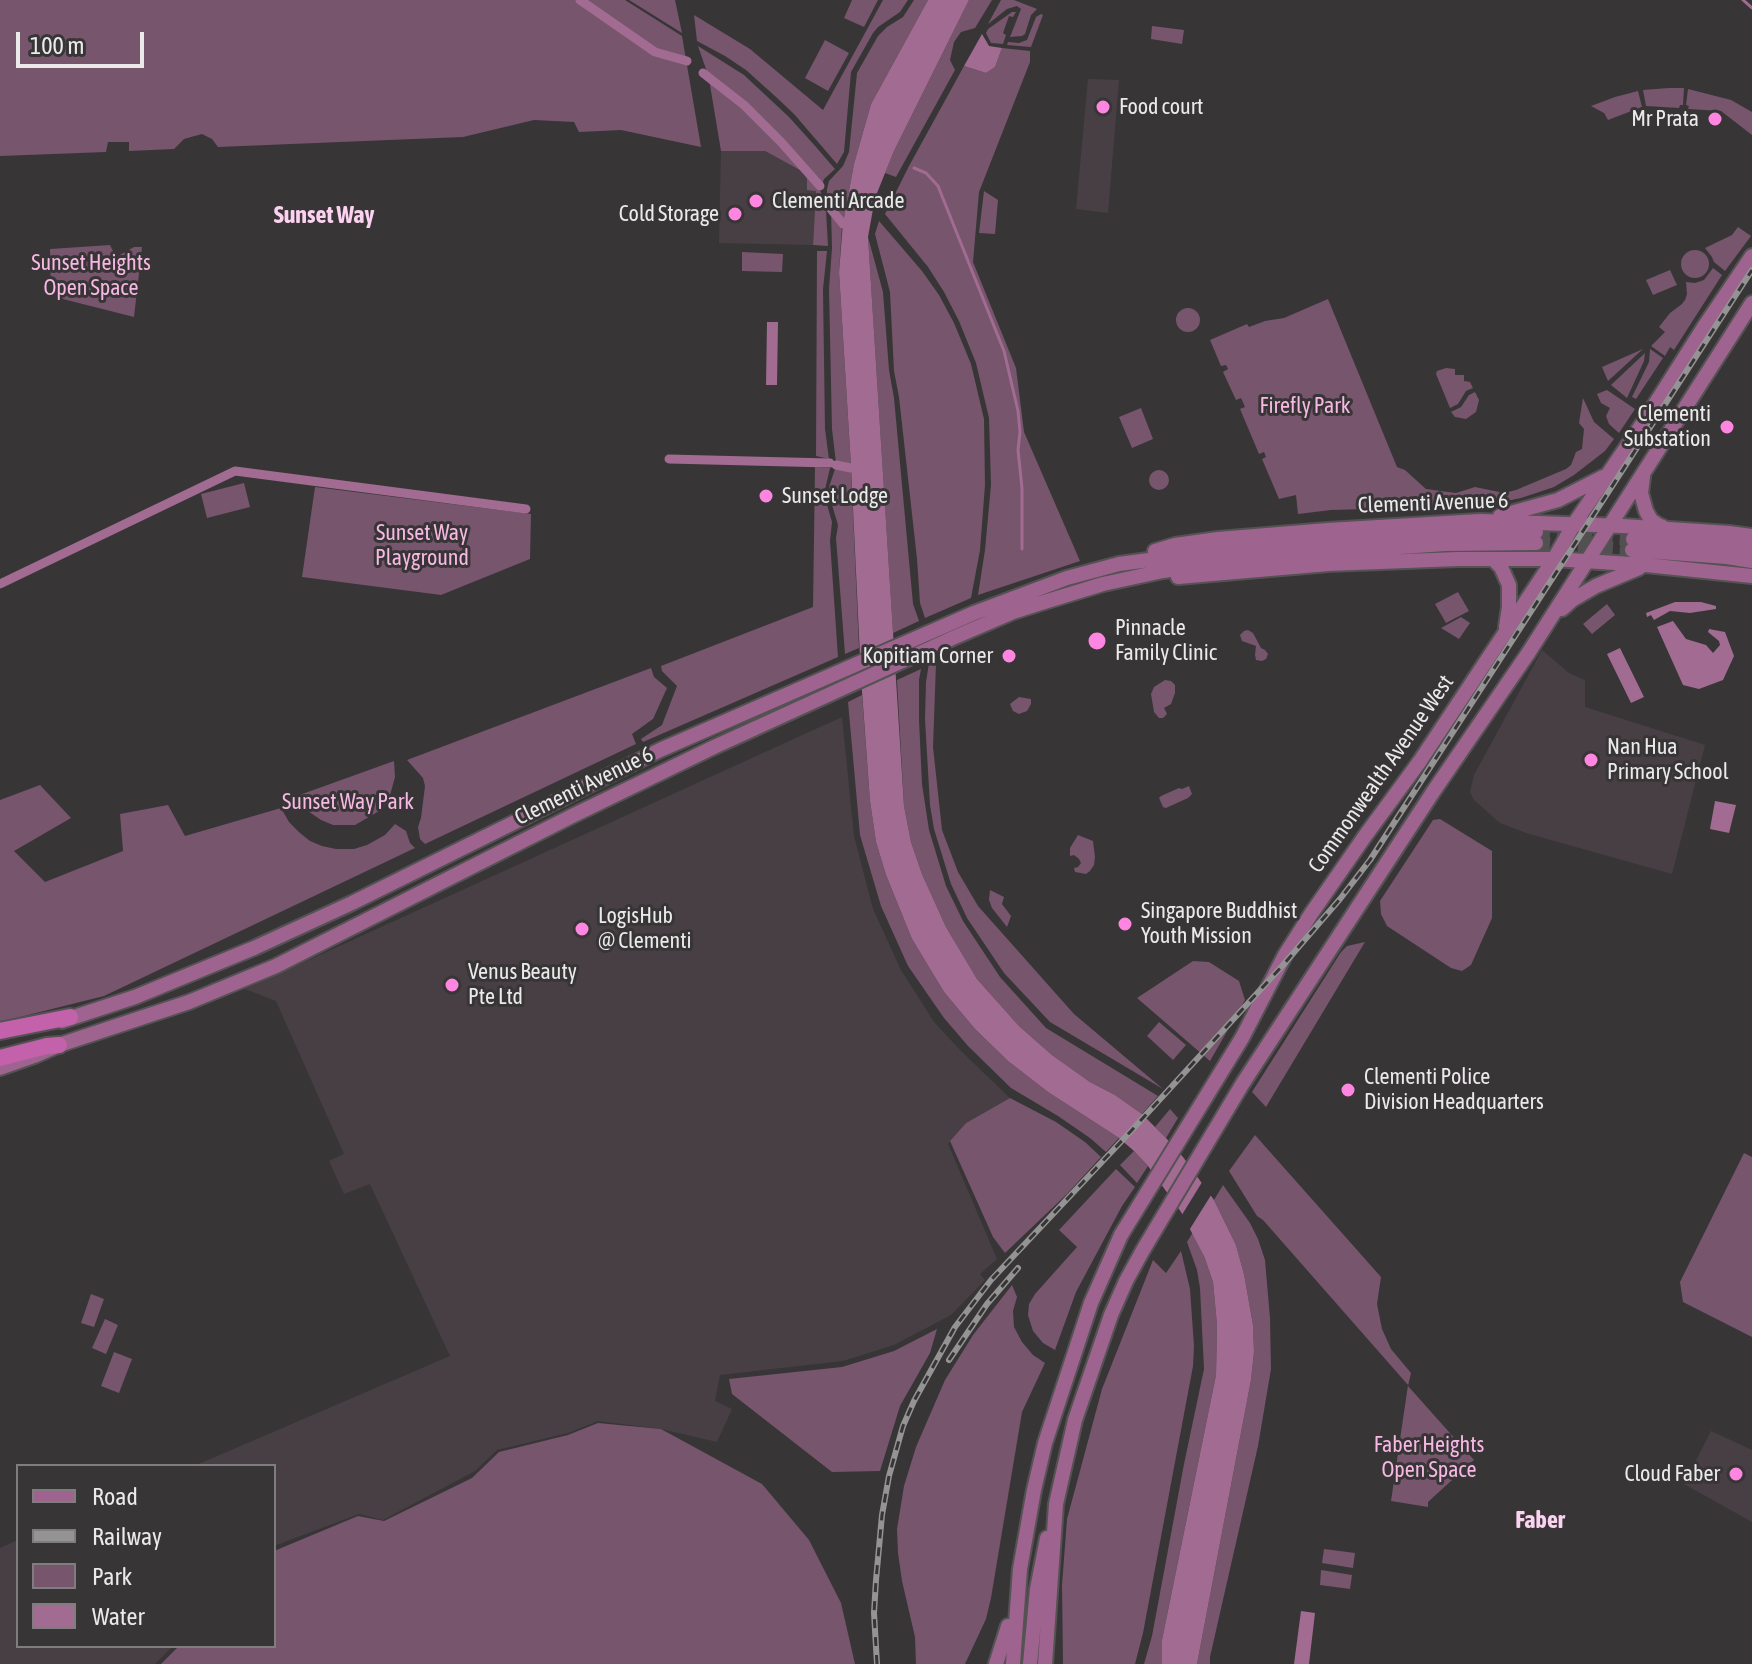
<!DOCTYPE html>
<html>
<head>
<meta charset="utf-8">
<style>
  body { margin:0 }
  #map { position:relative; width:1752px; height:1664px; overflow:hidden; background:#383537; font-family:"Asap Condensed",sans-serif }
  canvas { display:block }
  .legend { position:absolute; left:16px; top:1464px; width:260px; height:184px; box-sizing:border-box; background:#383537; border:2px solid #807d7f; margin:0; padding:10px 14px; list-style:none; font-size:24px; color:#ebeaeb }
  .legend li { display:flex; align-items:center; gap:16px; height:40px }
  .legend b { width:40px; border:2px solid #807d7f }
  .scale { position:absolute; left:16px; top:32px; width:128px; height:36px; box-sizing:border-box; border:4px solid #ebeaeb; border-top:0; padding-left:10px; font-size:24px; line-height:28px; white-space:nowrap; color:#ebeaeb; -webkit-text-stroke:6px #383537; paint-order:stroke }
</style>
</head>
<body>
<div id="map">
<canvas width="1752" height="1664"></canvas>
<ul class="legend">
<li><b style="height:10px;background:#9f6390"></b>Road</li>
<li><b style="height:10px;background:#959495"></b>Railway</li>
<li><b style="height:22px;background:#76556d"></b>Park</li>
<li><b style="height:22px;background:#a16b92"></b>Water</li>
</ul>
<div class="scale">100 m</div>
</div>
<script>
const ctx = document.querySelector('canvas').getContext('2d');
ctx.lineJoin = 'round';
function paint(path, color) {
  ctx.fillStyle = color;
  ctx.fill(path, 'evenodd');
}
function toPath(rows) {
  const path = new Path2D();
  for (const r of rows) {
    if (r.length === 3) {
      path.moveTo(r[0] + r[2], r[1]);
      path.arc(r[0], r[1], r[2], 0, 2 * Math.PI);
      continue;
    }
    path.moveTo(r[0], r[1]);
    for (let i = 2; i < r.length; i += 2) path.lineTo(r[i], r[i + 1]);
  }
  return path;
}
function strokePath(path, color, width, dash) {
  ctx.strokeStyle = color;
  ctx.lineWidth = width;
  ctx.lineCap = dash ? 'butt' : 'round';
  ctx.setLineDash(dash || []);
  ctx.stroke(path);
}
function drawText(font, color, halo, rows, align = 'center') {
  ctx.font = font + ' "Asap Condensed",sans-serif';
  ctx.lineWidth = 6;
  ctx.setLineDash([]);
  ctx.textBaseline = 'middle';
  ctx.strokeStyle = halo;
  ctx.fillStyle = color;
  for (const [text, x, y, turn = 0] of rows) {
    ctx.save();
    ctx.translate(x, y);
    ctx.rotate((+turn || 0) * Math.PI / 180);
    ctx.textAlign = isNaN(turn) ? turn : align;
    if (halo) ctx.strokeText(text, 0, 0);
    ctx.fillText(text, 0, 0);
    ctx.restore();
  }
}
paint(toPath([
  [1088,79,1119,80,1108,213,1076,209],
  [721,151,765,151,807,174,816,190,813,245,719,243],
  [1542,650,1569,673,1585,680,1585,707,1705,745,1672,874,1526,833,1500,823,1474,800,1470,792,1474,775],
  [842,717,854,836,873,909,901,970,934,1022,962,1052,1010,1098,966,1123,948,1144,997,1259,980,1274,985,1280,951,1315,894,1345,843,1361,720,1375,715,1401,732,1409,717,1442,661,1429,598,1421,568,1433,497,1450,475,1471,383,1520,359,1514,274,1546,274,1466,194,1466,450,1356,370,1184,344,1194,329,1161,344,1154,276,1001,245,989],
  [1711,1431,1752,1450,1752,1522,1684,1484],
  [18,1540,18,1646,173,1646,155,1664,0,1664,0,1548]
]), '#473f44');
paint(toPath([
  [0,0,625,0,682,36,701,147,621,130,579,132,574,122,534,120,463,137,218,147,212,139,202,134,184,139,174,149,129,151,129,142,108,142,106,152,0,156],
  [629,0,675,0,682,33],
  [852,0,878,0,864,27,844,18],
  [883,0,908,0,900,12,878,27,873,33,851,72,844,152,837,164,794,114,776,97,746,70,725,56,697,41,694,15,750,49,823,110],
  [914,0,928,0,871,104,854,164,843,223,832,206,827,196,827,189,829,181,843,166,849,152,857,73,878,36,887,27,903,17],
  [969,0,992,0,975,28,961,32,954,42,950,60,955,70,896,177,885,173,894,151],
  [1001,0,1014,0,1037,9,1031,15,1025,34,1022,36,1010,37,1021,9,1017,6,1007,9,988,24],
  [1012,12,1016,12,1013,17,1009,16,1003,33,1006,35,1003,44,991,43,986,33,988,29],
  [1041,14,1043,15,1031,47,1007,45,1008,42,1019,43,1027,40,1036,17],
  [1152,26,1184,30,1182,44,1151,39],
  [825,40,849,53,828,91,805,78],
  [698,46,744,75,789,117,816,147,835,169,824,179,822,185,782,141,745,103,708,75],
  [1002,48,1030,51,1030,62,979,192,973,262,1016,368,1024,432,1080,561,978,595,985,550,991,485,989,418,976,363,959,321,944,292,928,267,885,214,909,166,964,66,986,73,995,67],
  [709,79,743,106,780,143,818,186,824,199,826,210,828,246,813,245,816,191,807,190,807,174,765,151,721,151],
  [1669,88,1684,88,1683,105,1680,105,1679,108,1646,106,1643,90],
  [1688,89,1731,100,1752,112,1752,135,1721,111,1688,109,1689,106,1686,105],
  [1638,91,1642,107,1608,120,1604,113,1591,106,1615,97],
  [984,191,998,200,995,234,979,233],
  [831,211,842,227,839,272,851,467,836,463,832,429,829,289,832,248],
  [879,221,922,271,939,295,954,323,971,364,984,419,985,485,980,550,971,598,925,618,920,603,917,559,899,397,894,371,890,292,875,234],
  [1738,227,1751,236,1725,271,1714,262,1712,257,1705,248,1732,235],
  [868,237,883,292,889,370,894,398,913,604,919,621,893,633],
  [110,245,116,257,134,247,142,247,134,317,51,296,50,249],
  [1695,264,14],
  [817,251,827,251,823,289,825,429,829,459,816,456],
  [742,252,783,254,782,272,742,271],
  [1713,268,1722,275,1674,350,1670,347,1665,356,1651,346,1665,332,1659,327,1670,313,1682,304,1685,300,1687,294,1686,282,1695,283,1704,280],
  [1670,270,1677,285,1653,295,1646,280],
  [1328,299,1397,467,1405,470,1426,489,1456,493,1475,487,1504,493,1516,490,1566,469,1571,465,1576,452,1582,449,1584,429,1579,423,1583,398,1594,422,1614,439,1605,451,1574,475,1554,487,1521,498,1477,507,1389,513,1368,509,1331,510,1298,514,1296,495,1279,499,1262,459,1266,457,1264,452,1259,454,1240,409,1245,407,1241,398,1236,400,1223,372,1228,369,1226,365,1221,366,1210,340,1247,324,1249,327,1265,321,1284,318],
  [1188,320,12],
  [1643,349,1608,381,1602,367],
  [1650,349,1663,358,1636,399,1632,397,1649,362],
  [1645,353,1644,361,1627,398,1611,385],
  [1446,368,1455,369,1455,375,1464,375,1464,381,1470,382,1473,388,1466,391,1458,404,1450,408,1436,374,1437,371],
  [1607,390,1635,409,1619,433,1609,424,1606,416,1610,408,1601,403,1597,394],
  [1475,392,1479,400,1476,412,1466,419,1455,417,1451,412,1461,407,1469,395],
  [1141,408,1153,439,1132,448,1119,417],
  [836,466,851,469,859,648,845,654,836,538,838,525,829,495,829,487],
  [815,467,830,468,824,494,832,522,830,541,838,657,643,742,641,739,662,725,677,686,662,671,661,666,813,607],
  [1159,480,10],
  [244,483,250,507,207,518,201,494],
  [315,487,531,514,530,559,441,595,302,577],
  [1458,592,1469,611,1446,623,1435,604],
  [1607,604,1615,615,1592,634,1583,624],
  [1461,617,1470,623,1459,639,1441,628],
  [1248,630,1253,633,1261,648,1265,650,1268,654,1266,659,1262,661,1256,660,1255,655,1256,646,1242,641,1240,635,1244,631],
  [929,663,936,664,933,747,942,830,958,872,978,906,1074,1014,1163,1089,1050,1022,1004,973,967,918,951,884,934,829,930,805,925,719,926,682],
  [651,668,654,677,667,688,653,719,632,734,636,744,425,844,420,839,418,827,421,818,425,786,423,778,407,760],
  [921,669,919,680,919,720,922,784,929,830,946,886,963,921,1000,977,1046,1028,1158,1096,1142,1114,1115,1095,1090,1082,1052,1055,1019,1026,977,979,946,927,922,874,911,842,904,806,897,680],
  [1165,680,1171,681,1175,685,1175,693,1171,704,1164,708,1167,714,1163,718,1159,718,1154,712,1151,694,1154,687],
  [862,695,870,801,876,842,886,875,912,939,944,992,975,1029,1008,1061,1048,1092,1119,1138,1106,1152,1090,1138,1058,1116,1011,1088,968,1046,944,1018,908,966,881,906,860,835,848,702],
  [1019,697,1031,699,1031,704,1027,711,1019,714,1013,711,1010,704],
  [394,761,395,777,389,799,381,810,355,825,333,825,321,820,302,807,294,797],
  [40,785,71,818,14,851,45,882,123,851,120,814,168,805,185,836,281,808,289,822,300,833,310,841,322,846,336,849,354,849,367,845,385,835,395,824,406,831,410,843,415,848,104,996,0,1022,0,800],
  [1189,786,1192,794,1188,798,1166,808,1163,807,1159,798,1161,796,1179,788,1182,789],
  [1440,819,1492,851,1492,918,1471,965,1462,971,1451,968,1387,926,1381,914,1380,901,1433,820],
  [1078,835,1093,841,1095,857,1094,865,1090,871,1086,874,1075,872,1074,868,1078,867,1081,863,1079,859,1074,855,1070,856,1070,848],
  [990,890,1004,897,1002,904,1011,916,1007,927,992,908,989,900],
  [1365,942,1266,1107,1252,1092,1341,952,1347,946],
  [1193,961,1209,962,1239,981,1245,1000,1210,1061,1137,998],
  [1159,1022,1186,1045,1173,1060,1147,1036],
  [1010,1098,1056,1122,1085,1142,1101,1157,1067,1194,1005,1253,993,1237,950,1141,966,1123],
  [1170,1109,1178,1118,1166,1138,1155,1127],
  [1255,1135,1381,1277,1377,1304,1382,1329,1391,1349,1411,1373,1408,1386,1474,1460,1428,1502,1428,1507,1391,1501,1408,1385,1263,1220,1257,1216,1229,1171],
  [1134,1151,1148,1166,1137,1183,1120,1165],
  [1744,1153,1752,1157,1752,1337,1683,1302,1680,1282],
  [1116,1169,1135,1187,1122,1206,1076,1292,1055,1350,1043,1343,1033,1331,1028,1315,1029,1304,1035,1294,1077,1247,1059,1230],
  [1223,1185,1250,1223,1258,1239,1265,1260,1270,1318,1271,1369,1258,1446,1210,1657,1210,1664,1197,1664,1251,1380,1254,1352,1253,1325,1244,1274,1236,1245,1214,1200],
  [1193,1232,1204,1256,1213,1282,1217,1325,1216,1375,1162,1640,1162,1664,1144,1664,1152,1636,1184,1464,1204,1369,1200,1288,1197,1270,1187,1242],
  [1181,1251,1190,1289,1194,1346,1193,1366,1143,1633,1135,1664,1063,1664,1062,1585,1067,1519,1102,1389,1153,1260,1166,1273],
  [1012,1285,1017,1297,1013,1311,1014,1327,1022,1342,1033,1355,1045,1363,1022,1412,991,1598,986,1619,965,1664,916,1664,915,1637,902,1581,898,1553,897,1529,904,1486,916,1447,945,1380,973,1335],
  [91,1294,104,1299,94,1327,81,1323],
  [105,1319,118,1325,106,1354,92,1348],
  [937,1329,930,1353,900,1406,880,1471,832,1472,732,1394,729,1379,842,1367,894,1351],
  [114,1352,132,1359,119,1393,101,1386],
  [598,1423,661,1429,762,1484,809,1540,841,1603,855,1664,161,1664,179,1646,274,1646,274,1551,358,1516,384,1521,472,1478,499,1452,568,1435],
  [1324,1549,1355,1553,1353,1568,1322,1563],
  [1321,1570,1352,1575,1350,1589,1320,1585]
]), '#76556d');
paint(toPath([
  [928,0,969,0,894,151,875,198,868,237,904,806,911,842,922,874,946,927,977,979,1019,1026,1052,1055,1090,1082,1115,1095,1142,1114,1166,1138,1183,1157,1214,1200,1236,1245,1244,1274,1253,1325,1254,1352,1251,1380,1197,1664,1162,1664,1162,1640,1216,1375,1217,1325,1213,1282,1204,1256,1181,1212,1148,1166,1134,1151,1119,1138,1048,1092,1008,1061,975,1029,944,992,912,939,886,875,876,842,870,801,861,678,851,466,839,272,843,223,854,164,871,104],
  [982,34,989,46,1002,48,995,67,986,73,964,66],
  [767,322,778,322,777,385,766,385],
  [1675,602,1701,602,1716,606,1716,609,1690,613,1670,611,1654,620,1651,615,1647,617,1646,613],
  [1673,621,1686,639,1706,645,1713,653,1720,645,1719,641,1708,632,1709,629,1725,632,1734,656,1723,680,1699,689,1683,685,1657,627],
  [1620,648,1644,697,1631,703,1607,654],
  [1715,801,1736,805,1729,833,1710,829],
  [1301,1611,1315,1613,1309,1664,1294,1664]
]), '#a16b92');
paint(toPath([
  [1204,1179,1213,1192,1188,1232,1180,1218]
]), '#383537');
strokePath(toPath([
  [1743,0,1752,8],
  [914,168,926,173,938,186,1004,351,1018,411,1020,432,1018,450,1022,488,1022,549]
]), '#a16b92', 3);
strokePath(toPath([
  [580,0,655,52,687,61],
  [703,73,744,105,781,142,820,186],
  [830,208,843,224],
  [669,459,830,463],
  [836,465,851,468],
  [0,584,235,471,526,509]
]), '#a16b92', 9);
strokePath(toPath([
  [1536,532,1633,539],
  [1536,543,1632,550]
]), '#535052', 14, [14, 7]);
const primary = toPath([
  [1643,477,1641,493,1646,511,1651,520,1658,525,1663,527],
  [1500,516,1558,500,1603,477],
  [1633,539,1675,540,1752,549],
  [1632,550,1727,557,1752,561],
  [1155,551,1175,545,1218,539,1328,530,1480,521,1623,526,1729,533,1752,536],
  [1493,559,1501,567,1509,585,1509,607,1506,627],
  [1178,577,1328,564,1458,559,1554,559,1646,565,1752,576],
  [1562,609,1572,600,1596,586,1639,568],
  [62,1021,135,997,254,948,352,903,660,750,974,613,1067,578,1119,564,1254,546,1445,532,1536,532],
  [0,1068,34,1056,59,1045,189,1002,276,966,572,816,714,747,955,637,1013,612,1041,603,1103,584,1163,571,1255,557,1445,544,1536,543],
  [996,1664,1008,1626],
  [1013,1664,1020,1569,1034,1490,1045,1443,1091,1303,1121,1235,1242,1038,1285,955,1311,914,1365,836,1420,761,1554,559,1574,524,1645,420,1704,327,1752,256],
  [1030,1664,1037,1589,1047,1538],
  [1045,1664,1056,1504,1075,1420,1111,1315,1126,1281,1143,1250,1243,1083,1433,792,1529,652,1752,303]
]);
const highway = toPath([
  [0,1031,70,1017],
  [0,1058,47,1046,59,1045]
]);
strokePath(primary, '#545253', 18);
strokePath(highway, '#545253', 20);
strokePath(primary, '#9f6390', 14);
strokePath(highway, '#c361ab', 16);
const rail = toPath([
  [949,1360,987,1304,1018,1268],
  [877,1664,874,1613,876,1580,882,1515,889,1476,903,1426,914,1401,955,1327,991,1280,1131,1131,1283,965,1340,899,1370,860,1752,270]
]);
strokePath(rail, '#959495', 6);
strokePath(rail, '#383537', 3, [9]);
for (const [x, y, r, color] of [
  [1103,107,8,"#fe85e0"],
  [1715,119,8,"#fe85e0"],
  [756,201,8,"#fe85e0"],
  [735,214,8,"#fe85e0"],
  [1727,427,8,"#fe85e0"],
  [766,496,8,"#fe85e0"],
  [1097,641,10,"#fe85e0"],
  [1009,656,8,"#fe85e0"],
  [1591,760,8,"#fe85e0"],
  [1125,924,8,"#fe85e0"],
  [582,929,8,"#fe85e0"],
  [452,985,8,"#fe85e0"],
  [1348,1090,8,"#fe85e0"],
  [1736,1474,8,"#fe85e0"]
]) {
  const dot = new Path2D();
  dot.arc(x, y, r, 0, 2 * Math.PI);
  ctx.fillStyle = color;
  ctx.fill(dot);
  strokePath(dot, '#383537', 3);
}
drawText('22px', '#ebeaeb', '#383537', [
  ["Food court",1119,107],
  ["Mr Prata",1699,119,"right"],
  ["Clementi Arcade",772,201],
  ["Cold Storage",719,214,"right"],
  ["Clementi",1711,414,"right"],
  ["Substation",1711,439,"right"],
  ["Sunset Lodge",782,496],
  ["Pinnacle",1115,628],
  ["Family Clinic",1115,653],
  ["Kopitiam Corner",993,656,"right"],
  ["Nan Hua",1607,747],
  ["Primary School",1607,772],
  ["Singapore Buddhist",1141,911],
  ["Youth Mission",1141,936],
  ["LogisHub",598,916],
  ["@ Clementi",598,941],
  ["Venus Beauty",468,972],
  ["Pte Ltd",468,997],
  ["Clementi Police",1364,1077],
  ["Division Headquarters",1364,1102],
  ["Cloud Faber",1720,1474,"right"]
], 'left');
drawText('22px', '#f7b8e4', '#383537', [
  ["Sunset Heights",91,263],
  ["Open Space",91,288],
  ["Firefly Park",1305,406],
  ["Sunset Way",422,533],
  ["Playground",422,558],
  ["Sunset Way Park",348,802],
  ["Faber Heights",1429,1445],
  ["Open Space",1429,1470]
]);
drawText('22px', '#ebeaeb', '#383537', [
  ["Clementi Avenue 6",1433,503,-2],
  ["Commonwealth Avenue West",1381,774,-55],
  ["Clementi Avenue 6",584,786,-26]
]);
drawText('bold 24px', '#fbd2ef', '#383537', [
  ["Sunset Way",324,215],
  ["Faber",1540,1520]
]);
</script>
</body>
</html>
